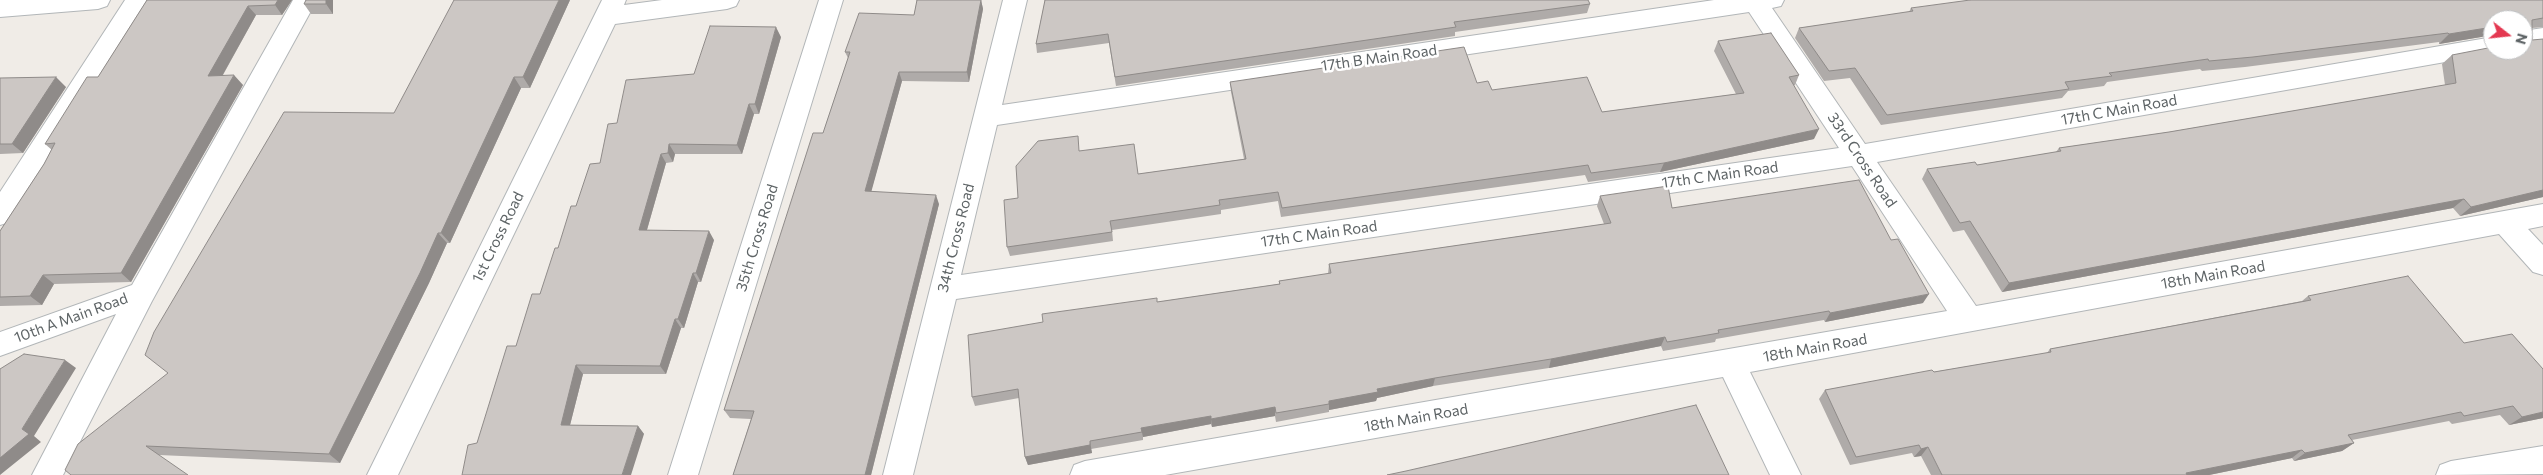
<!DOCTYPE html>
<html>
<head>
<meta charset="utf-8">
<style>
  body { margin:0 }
  #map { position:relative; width:2543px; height:475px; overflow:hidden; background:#f0ece7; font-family:Commissioner,sans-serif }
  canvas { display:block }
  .north { position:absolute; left:2483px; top:10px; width:50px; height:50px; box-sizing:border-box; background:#fff; border:1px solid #bfc1c2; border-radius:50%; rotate:106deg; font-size:14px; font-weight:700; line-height:20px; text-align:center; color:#5e6466 }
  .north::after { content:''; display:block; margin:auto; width:18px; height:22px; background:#e43851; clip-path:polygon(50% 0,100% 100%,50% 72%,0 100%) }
</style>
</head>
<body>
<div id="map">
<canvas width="2543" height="475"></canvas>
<div class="north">N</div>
</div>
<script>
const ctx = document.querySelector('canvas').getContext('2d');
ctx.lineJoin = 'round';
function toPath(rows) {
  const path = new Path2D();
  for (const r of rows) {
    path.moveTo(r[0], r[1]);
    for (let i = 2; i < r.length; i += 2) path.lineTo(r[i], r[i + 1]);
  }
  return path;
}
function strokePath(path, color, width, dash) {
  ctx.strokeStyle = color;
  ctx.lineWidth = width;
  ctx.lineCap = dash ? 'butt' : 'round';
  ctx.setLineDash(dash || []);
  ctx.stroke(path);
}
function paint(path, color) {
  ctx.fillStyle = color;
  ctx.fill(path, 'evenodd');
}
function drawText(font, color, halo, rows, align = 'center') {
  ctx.font = font + ' Commissioner,sans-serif';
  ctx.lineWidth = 5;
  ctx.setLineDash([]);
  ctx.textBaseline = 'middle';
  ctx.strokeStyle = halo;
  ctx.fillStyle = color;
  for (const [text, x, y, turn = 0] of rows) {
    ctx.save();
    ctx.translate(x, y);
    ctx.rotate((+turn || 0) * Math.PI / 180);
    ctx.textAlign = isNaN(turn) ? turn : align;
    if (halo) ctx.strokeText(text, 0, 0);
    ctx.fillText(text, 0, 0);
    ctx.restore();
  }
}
const minor = toPath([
  [0,0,110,0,107,6,98,9,0,17,0,0],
  [125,0,149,0,10,222,0,225,0,192,125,0],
  [293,0,317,0,152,301,63,475,32,475,116,314,0,356,0,332,132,285,293,0],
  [602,0,626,0,624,5,662,0,739,0,736,6,727,9,615,24,398,475,367,475,602,0],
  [819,0,843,0,698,475,668,475,819,0],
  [1003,0,1027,0,1002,105,1714,0,1784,0,1781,6,1772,8,1865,144,2493,37,2493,50,2503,50,2502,52,1877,162,1976,306,2543,204,2543,226,2528,229,2543,245,2543,275,2533,272,2499,234,1750,372,1801,475,1770,475,1723,377,1165,475,1070,475,1074,465,1085,461,1947,311,1852,166,956,299,913,475,883,475,1003,0],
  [1749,12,1839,148,961,275,997,125,1749,12],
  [2543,28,2543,46,2523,49,2523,31,2543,28],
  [2543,446,2543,474,2436,475,2440,465,2451,461,2543,446]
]);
strokePath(minor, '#b2b6b8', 2);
paint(minor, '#fff');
paint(toPath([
  [147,0,292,0,282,15,256,15,223,75,243,85,131,282,54,284,42,305,0,306,0,231,44,164,52,150,45,144,98,77],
  [306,0,333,0,333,14,311,14,304,4],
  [570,0,530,88,521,88,450,243,447,243,429,283,340,463,159,455,71,475,168,373,394,113],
  [917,0,981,0,983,9,969,82,902,81,871,191,939,204,871,475,733,475,751,419,730,418,724,410,823,133,848,58,845,52,914,15],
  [1045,0,1590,4,1587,13,1455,32,1455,36,1116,86,1109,43,1037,53,1036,44],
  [2543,0,2543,27,2532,28,2543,197,2460,216,2453,208,2002,292,1964,230,1953,232,1922,179,1927,169,1977,165,2056,152,2059,148,2169,132,2445,85,2442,64,2452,55,2523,50,2523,20,2493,20,2493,35,2439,44,2439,42,2245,67,2202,71,2200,69,2107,82,2104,86,2068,91,2062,98,1881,125,1850,78,1824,81,1795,38,1799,28,1909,12,1911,8],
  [781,37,759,114,754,114,742,154,675,154,673,162,666,163,647,230,714,240,701,282,698,282,684,328,681,328,666,374,583,374,570,425,638,426,644,434,477,443,516,346,540,294,558,248,576,206,600,163,617,123,694,74],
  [1718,41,1799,75,1795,85,1794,85,1814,139,1660,172,1588,182,1585,175,1281,217,1278,201,1221,210,1221,214,1112,230,1113,241,1010,256,1007,247,1018,198,1080,151,1138,174,1244,159,1231,92,1230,82,1477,83,1492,90,1602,112,1736,94,1714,51],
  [0,78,66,87,23,153,0,154],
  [1600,196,1672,208,1923,303,1825,322,1824,320,1716,339,1715,342,1663,351,1661,346,1549,368,1433,386,1377,398,1376,401,1329,410,1329,412,1276,422,1275,416,1212,427,1211,424,1143,437,1143,440,1091,449,1092,453,1028,465,1025,457,1019,398,975,406,972,397,1043,322,1157,302,1279,284,1279,281,1328,274,1329,264,1604,224,1597,206],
  [2308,296,2464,343,2543,418,2509,425,2500,415,2452,424,2449,421,2352,440,2354,443,2342,451,2294,461,2292,458,2209,475,1931,475,1921,456,1914,457,1912,453,1850,465,1819,399,1825,390,2047,353,2050,349,2302,301]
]), '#afaba9');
paint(toPath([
  [278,0,292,0,282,15,275,5],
  [326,0,333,0,333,14,326,4],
  [559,0,570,0,530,88,523,77],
  [981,0,983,9,969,82,967,72],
  [248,6,256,15,217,85,208,76],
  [776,27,781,37,759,114,755,104],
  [2493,27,2493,35,2439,44,2449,34],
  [899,72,902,81,869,200,865,191],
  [234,75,243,85,131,282,121,273],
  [56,77,66,87,23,153,12,144],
  [514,77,521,88,450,243,441,233],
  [749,104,754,114,742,154,737,145],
  [1819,129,1814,139,1660,172,1664,163],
  [669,144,675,154,673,162,668,153],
  [661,154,666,163,644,240,639,230],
  [2543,190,2543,197,2460,216,2471,207],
  [936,195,939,204,871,475,865,475],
  [2464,199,2453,208,2002,292,2009,283],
  [709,231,714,240,701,282,696,273],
  [438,233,447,243,429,283,340,463,329,454],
  [693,273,698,282,684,328,678,319],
  [43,275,54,284,42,305,30,296],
  [1929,294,1923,303,1825,322,1830,313],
  [675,319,681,328,666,374,660,366],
  [1665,337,1661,346,1549,368,1551,359],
  [65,360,76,368,34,436,41,442,0,475,0,458,22,429],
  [576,365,583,374,568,433,561,425],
  [1435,378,1433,386,1377,398,1376,401,1329,410,1329,401,1377,389],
  [1275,407,1275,416,1212,427,1211,419],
  [2543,412,2543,418,2509,425,2522,417],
  [1211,416,1211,424,1143,437,1141,428],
  [638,426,644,434,631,475,622,475],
  [1090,441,1092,453,1028,465,1025,457],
  [2354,443,2342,451,2294,461,2305,453],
  [1928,447,1921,456,1914,457,1921,449],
  [2302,450,2292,458,2209,475,2184,475,2186,473]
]), '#8f8b89');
const building = toPath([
  [147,0,278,0,275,5,248,6,208,76,234,75,121,273,43,275,30,296,0,297,0,231,44,164,55,143,45,144,87,77,98,77,147,0],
  [306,0,326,0,326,4,304,4,306,0],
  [454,0,559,0,523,77,514,77,441,233,438,233,420,273,329,454,146,446,188,475,71,475,65,470,78,444,168,373,145,355,154,332,284,112,394,113,454,0],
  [917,0,981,0,967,72,899,72,865,191,936,195,865,475,733,475,754,411,724,410,813,133,823,133,850,52,845,52,859,13,914,15,917,0],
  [1045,0,1588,0,1590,4,1454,22,1456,27,1115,77,1108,34,1036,44,1045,0],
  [1970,0,2543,0,2543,18,2532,20,2532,40,2543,39,2543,190,2471,207,2464,199,2009,283,1970,221,1960,223,1927,169,1975,162,1977,165,2061,151,2059,148,2169,132,2456,83,2452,55,2493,47,2493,50,2523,50,2523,20,2493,20,2493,27,2449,34,2448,33,2253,57,2209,61,2208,59,2109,73,2112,76,2065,82,2069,89,1887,115,1855,68,1829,71,1799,28,1913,11,1911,8,1970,0],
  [710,26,776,27,755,104,749,104,737,145,669,144,668,153,661,154,639,230,709,231,696,273,693,273,678,319,675,319,660,366,576,365,561,425,638,426,622,475,462,475,468,445,477,443,507,346,516,346,532,294,540,294,555,248,558,248,571,206,576,206,590,164,600,163,608,124,617,123,626,80,694,74,710,26],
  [1771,33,1799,75,1789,77,1819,129,1664,163,1591,173,1588,165,1282,208,1278,192,1219,200,1220,205,1110,221,1112,232,1007,247,1004,200,1018,198,1016,166,1038,141,1078,136,1079,151,1134,144,1138,174,1246,159,1230,82,1464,47,1477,83,1488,81,1492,90,1587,77,1602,112,1744,93,1718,41,1771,33],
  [56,77,12,144,0,144,0,78,56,77],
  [1859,180,1891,240,1898,239,1929,294,1830,313,1829,311,1718,330,1719,333,1667,342,1665,337,1551,359,1435,378,1377,389,1378,392,1329,401,1329,404,1276,413,1275,407,1211,419,1211,416,1141,428,1142,432,1090,441,1090,445,1025,457,1018,389,972,397,968,335,1043,322,1042,314,1157,298,1157,302,1280,284,1279,281,1331,273,1329,264,1611,223,1600,196,1668,186,1672,208,1859,180],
  [2408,276,2464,343,2512,334,2543,369,2543,412,2522,417,2513,406,2464,416,2461,412,2348,435,2354,443,2305,453,2302,450,2186,473,2187,475,1942,475,1928,447,1921,449,1919,445,1856,457,1825,390,1932,370,1934,372,2051,352,2050,349,2311,300,2308,296,2408,276],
  [24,354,65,360,22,429,29,434,0,458,0,369,24,354],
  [1696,405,1729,475,1387,475,1406,471,1696,405]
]);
paint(building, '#ccc7c4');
strokePath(building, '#8f8b89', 1);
drawText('15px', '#5e6466', '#fff', [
  ["17th B Main Road",1379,58,-8],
  ["17th C Main Road",2119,110,-10],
  ["33rd Cross Road",1862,160,56],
  ["17th C Main Road",1720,175,-8],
  ["17th C Main Road",1319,234,-8],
  ["1st Cross Road",498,237,-64],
  ["35th Cross Road",757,238,-73],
  ["34th Cross Road",956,238,-76],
  ["18th Main Road",2213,275,-10],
  ["10th A Main Road",71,318,-20],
  ["18th Main Road",1815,348,-10],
  ["18th Main Road",1416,418,-10]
]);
</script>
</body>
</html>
